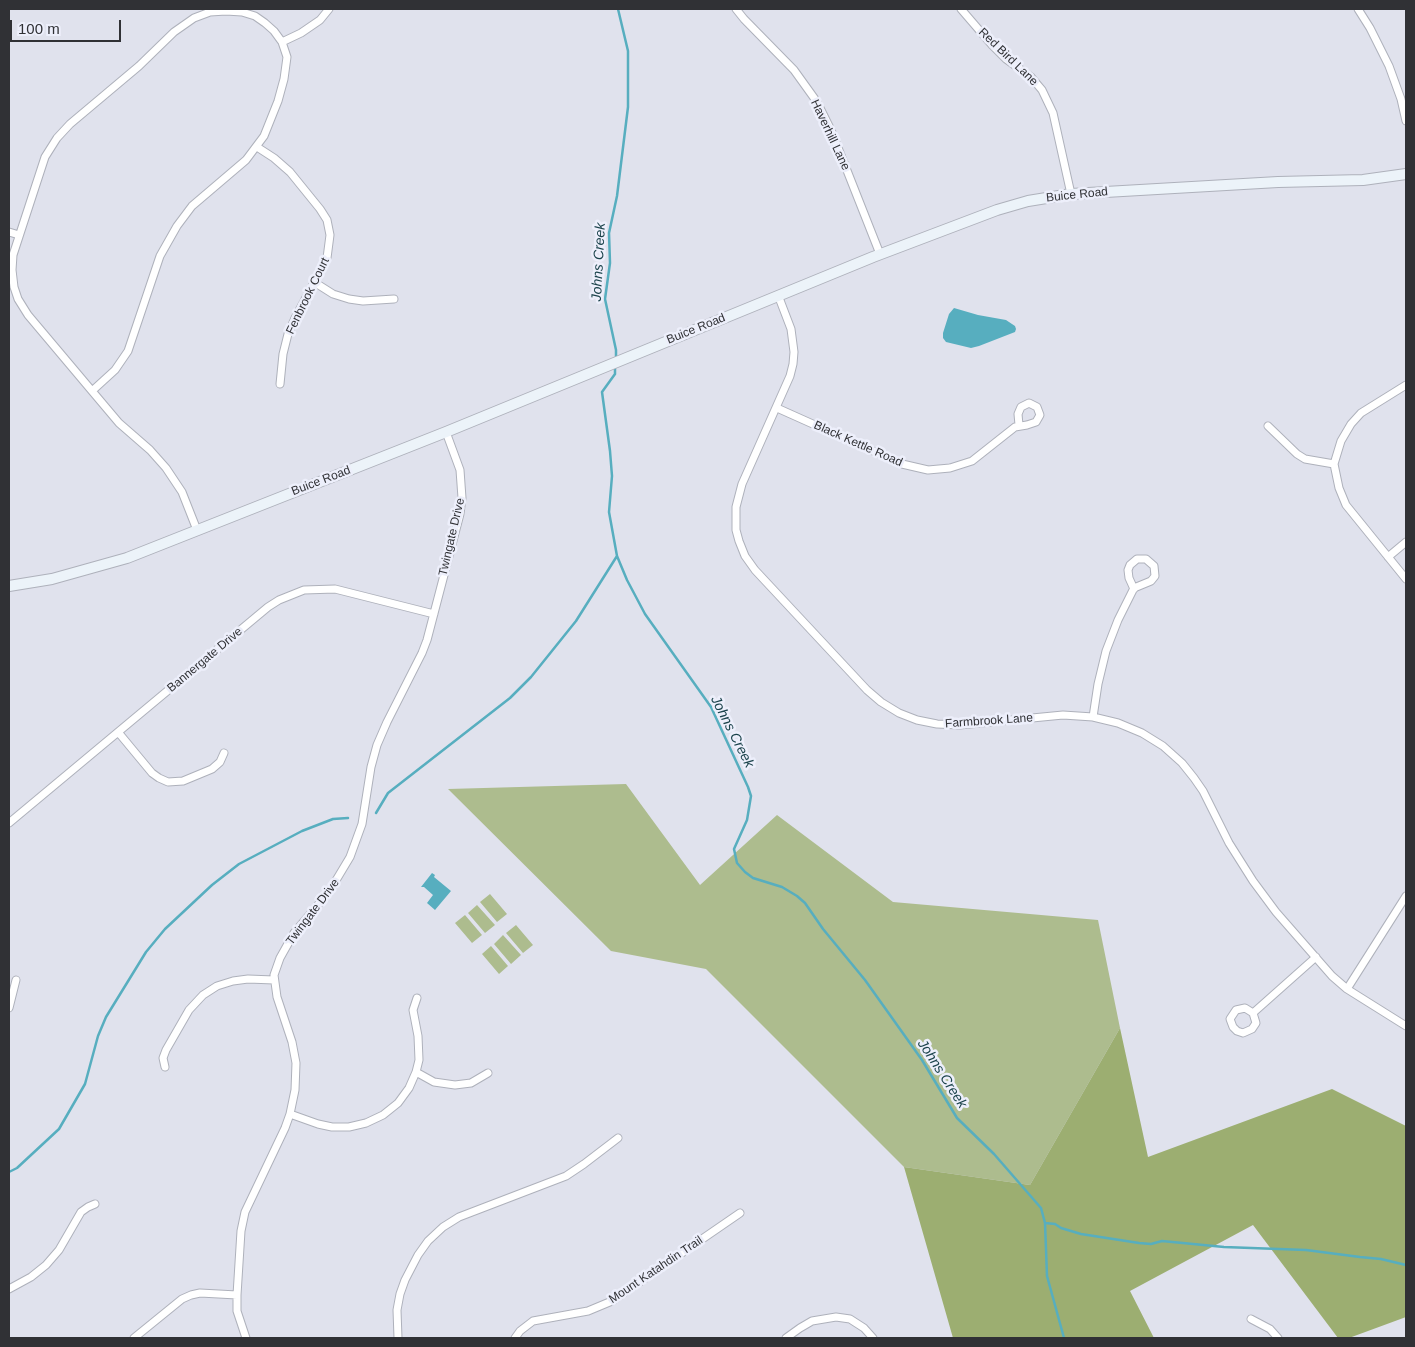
<!DOCTYPE html>
<html>
<head>
<meta charset="utf-8">
<style>
  body { margin:0 }
  #map { position:relative; width:1415px; height:1347px; overflow:hidden; background:#e0e2ed; font-family:Arial,sans-serif }
  canvas { display:block }
  .frame { position:absolute; inset:0; border:10px solid #303135; pointer-events:none }
  .scale { position:absolute; left:10px; top:20px; width:111px; height:22px; box-sizing:border-box; border:2px solid #303135; border-top:0; padding-left:6px; font-size:15px; line-height:18px; white-space:nowrap; color:#303135; -webkit-text-stroke:4px #edeffb; paint-order:stroke }
</style>
</head>
<body>
<div id="map">
<canvas width="1415" height="1347"></canvas>
<div class="frame"></div>
<div class="scale">100 m</div>
</div>
<script>
const ctx = document.querySelector('canvas').getContext('2d');
ctx.lineJoin = 'round';
function paint(path, color) {
  ctx.fillStyle = color;
  ctx.fill(path, 'evenodd');
}
function toPath(rows) {
  const path = new Path2D();
  for (const r of rows) {
    path.moveTo(r[0], r[1]);
    for (let i = 2; i < r.length; i += 2) path.lineTo(r[i], r[i + 1]);
  }
  return path;
}
function strokePath(path, color, width, dash) {
  ctx.strokeStyle = color;
  ctx.lineWidth = width;
  ctx.lineCap = dash ? 'butt' : 'round';
  ctx.setLineDash(dash || []);
  ctx.stroke(path);
}
function drawText(font, color, halo, rows, align = 'center') {
  ctx.font = font + ' Arial,sans-serif';
  ctx.lineWidth = 5;
  ctx.setLineDash([]);
  ctx.textBaseline = 'middle';
  ctx.strokeStyle = halo;
  ctx.fillStyle = color;
  for (const [text, x, y, turn = 0] of rows) {
    ctx.save();
    ctx.translate(x, y);
    ctx.rotate((+turn || 0) * Math.PI / 180);
    ctx.textAlign = isNaN(turn) ? turn : align;
    if (halo) ctx.strokeText(text, 0, 0);
    ctx.fillText(text, 0, 0);
    ctx.restore();
  }
}
paint(toPath([
  [626,784,700,885,777,815,893,902,1098,920,1120,1028,1030,1185,904,1167,706,969,611,951,448,789],
  [490,894,507,914,497,922,480,902],
  [477,905,495,925,485,933,468,913],
  [465,915,482,935,472,943,455,923],
  [516,925,533,945,523,953,506,933],
  [503,935,521,955,511,964,494,944],
  [491,946,508,966,499,974,482,954]
]), '#adbc8e');
paint(toPath([
  [1120,1028,1148,1157,1332,1089,1406,1126,1406,1317,1349,1338,1338,1338,1253,1225,1130,1291,1154,1338,953,1338,904,1167,1030,1185]
]), '#9cae71');
paint(toPath([
  [954,308,978,315,1006,320,1015,326,1016,329,1015,332,979,346,971,348,946,342,943,338,943,333,949,314],
  [432,873,435,875,434,877,451,891,435,910,427,903,433,895,424,887,421,887]
]), '#57aebf');
strokePath(toPath([
  [616,358,616,350,605,299,610,263,609,233,617,196,628,107,628,51,618,9],
  [615,366,615,374,602,392,610,451,612,476,609,512,617,556,627,580,645,614,711,707,748,787,751,796,747,820,734,849,737,863,745,872,753,878,782,887,797,896,805,903,823,929,865,980,922,1060,957,1118,994,1154,1041,1208,1045,1223,1047,1276,1064,1338],
  [376,813,388,793,510,698,531,677,576,621,617,556],
  [9,1172,17,1168,59,1129,85,1084,98,1036,106,1017,146,952,165,929,212,885,239,864,302,831,333,819,348,818],
  [1045,1223,1055,1224,1061,1228,1081,1234,1139,1243,1151,1244,1162,1241,1224,1247,1306,1250,1360,1257,1381,1259,1406,1265]
]), '#57aebf', 2.5);
const street = toPath([
  [736,9,744,19,794,70,817,102,831,130,880,254],
  [961,9,992,45,1006,59,1031,77,1042,90,1053,113,1071,194],
  [1358,9,1370,28,1389,66,1401,99,1406,121],
  [282,42,301,33,320,20,329,9],
  [257,147,274,158,290,172,320,209,327,220,330,235,327,258,295,318,288,334,283,354,280,384],
  [9,232,19,235],
  [314,282,333,294,349,299,363,301,394,299],
  [778,295,791,329,794,352,793,364,790,376,742,484,736,507,736,530,739,541,745,556,755,570,867,690,881,702,899,713,917,720,937,724,960,725,1063,715,1093,717,1118,723,1142,733,1163,746,1182,763,1194,778,1203,791,1229,843,1253,881,1276,912,1332,976,1347,989,1406,1026],
  [1406,385,1361,413,1351,424,1341,441,1334,464,1339,488,1346,505,1406,579],
  [92,391,115,370,128,351,160,256,177,226,192,206,246,160,264,136,278,101,284,79,287,57,282,42,274,31,265,23,255,16,242,12,226,11,210,12,194,18,174,32,139,66,70,124,57,138,45,157,13,255,12,270,14,287,18,299,28,315,92,391,119,423,150,450,166,468,182,492,197,530],
  [777,408,902,464,928,470,950,468,972,461,1015,427,1027,425,1036,422,1040,415,1037,407,1029,403,1021,407,1018,414,1019,425],
  [1268,426,1297,454,1305,459,1334,464],
  [1388,557,1406,542],
  [1093,717,1098,684,1106,651,1118,620,1134,588,1151,581,1155,576,1154,566,1146,559,1137,559,1130,565,1128,570,1129,578,1134,589],
  [118,732,152,773,159,778,168,782,183,781,212,769,220,762,224,753],
  [9,823,268,607,279,600,304,590,335,589,434,614],
  [1347,989,1406,896],
  [9,1008,16,980],
  [1253,1013,1245,1008,1236,1010,1230,1019,1233,1027,1237,1031,1243,1033,1252,1029,1256,1023,1253,1013,1316,957],
  [165,1067,163,1058,166,1050,189,1010,203,995,217,986,233,981,248,979,274,980],
  [416,1072,434,1082,455,1085,471,1083,488,1073],
  [290,1114,318,1124,332,1127,349,1127,366,1123,383,1115,398,1103,409,1088,416,1072,419,1060,418,1036,413,1010,417,998],
  [9,1289,31,1277,46,1265,59,1250,81,1212,88,1207,95,1204],
  [1251,1319,1270,1329,1278,1338],
  [134,1338,182,1299,191,1295,200,1293,237,1295],
  [246,1338,237,1311,237,1295,241,1231,245,1212,285,1128,290,1114,295,1090,296,1063,292,1042,277,997,274,975,280,958,294,933,329,892,350,857,362,824,371,767,377,745,387,722,422,653,427,640,460,514,462,498,460,470,446,432],
  [398,1338,397,1310,400,1294,405,1280,418,1255,428,1241,443,1227,459,1217,566,1176,584,1164,618,1138],
  [515,1338,520,1331,533,1321,588,1311,612,1301,740,1213],
  [786,1338,800,1328,812,1321,836,1317,850,1319,864,1328,873,1338]
]);
const secondary = toPath([
  [9,586,52,579,127,558,446,432,873,257,997,210,1028,201,1071,194,1278,182,1363,180,1406,174]
]);
strokePath(street, '#aeb1bb', 9);
strokePath(secondary, '#aeb1bb', 12);
strokePath(street, '#fff', 7);
strokePath(secondary, '#ecf3f9', 10);
drawText('12px', '#303135', '#edeffb', [
  ["Red Bird Lane",1008,57,44],
  ["Haverhill Lane",830,135,65],
  ["Buice Road",1077,195,-6],
  ["Fenbrook Court",308,296,-64],
  ["Buice Road",696,329,-22],
  ["Black Kettle Road",858,444,24],
  ["Buice Road",321,481,-21],
  ["Twingate Drive",452,537,-77],
  ["Bannergate Drive",205,660,-40],
  ["Farmbrook Lane",989,721,-4],
  ["Twingate Drive",313,912,-53],
  ["Mount Katahdin Trail",656,1270,-34]
]);
drawText('italic 14px', '#1b434b', '#edeffb', [
  ["Johns Creek",599,262,-87],
  ["Johns Creek",732,732,63],
  ["Johns Creek",942,1074,57]
]);
</script>
</body>
</html>
